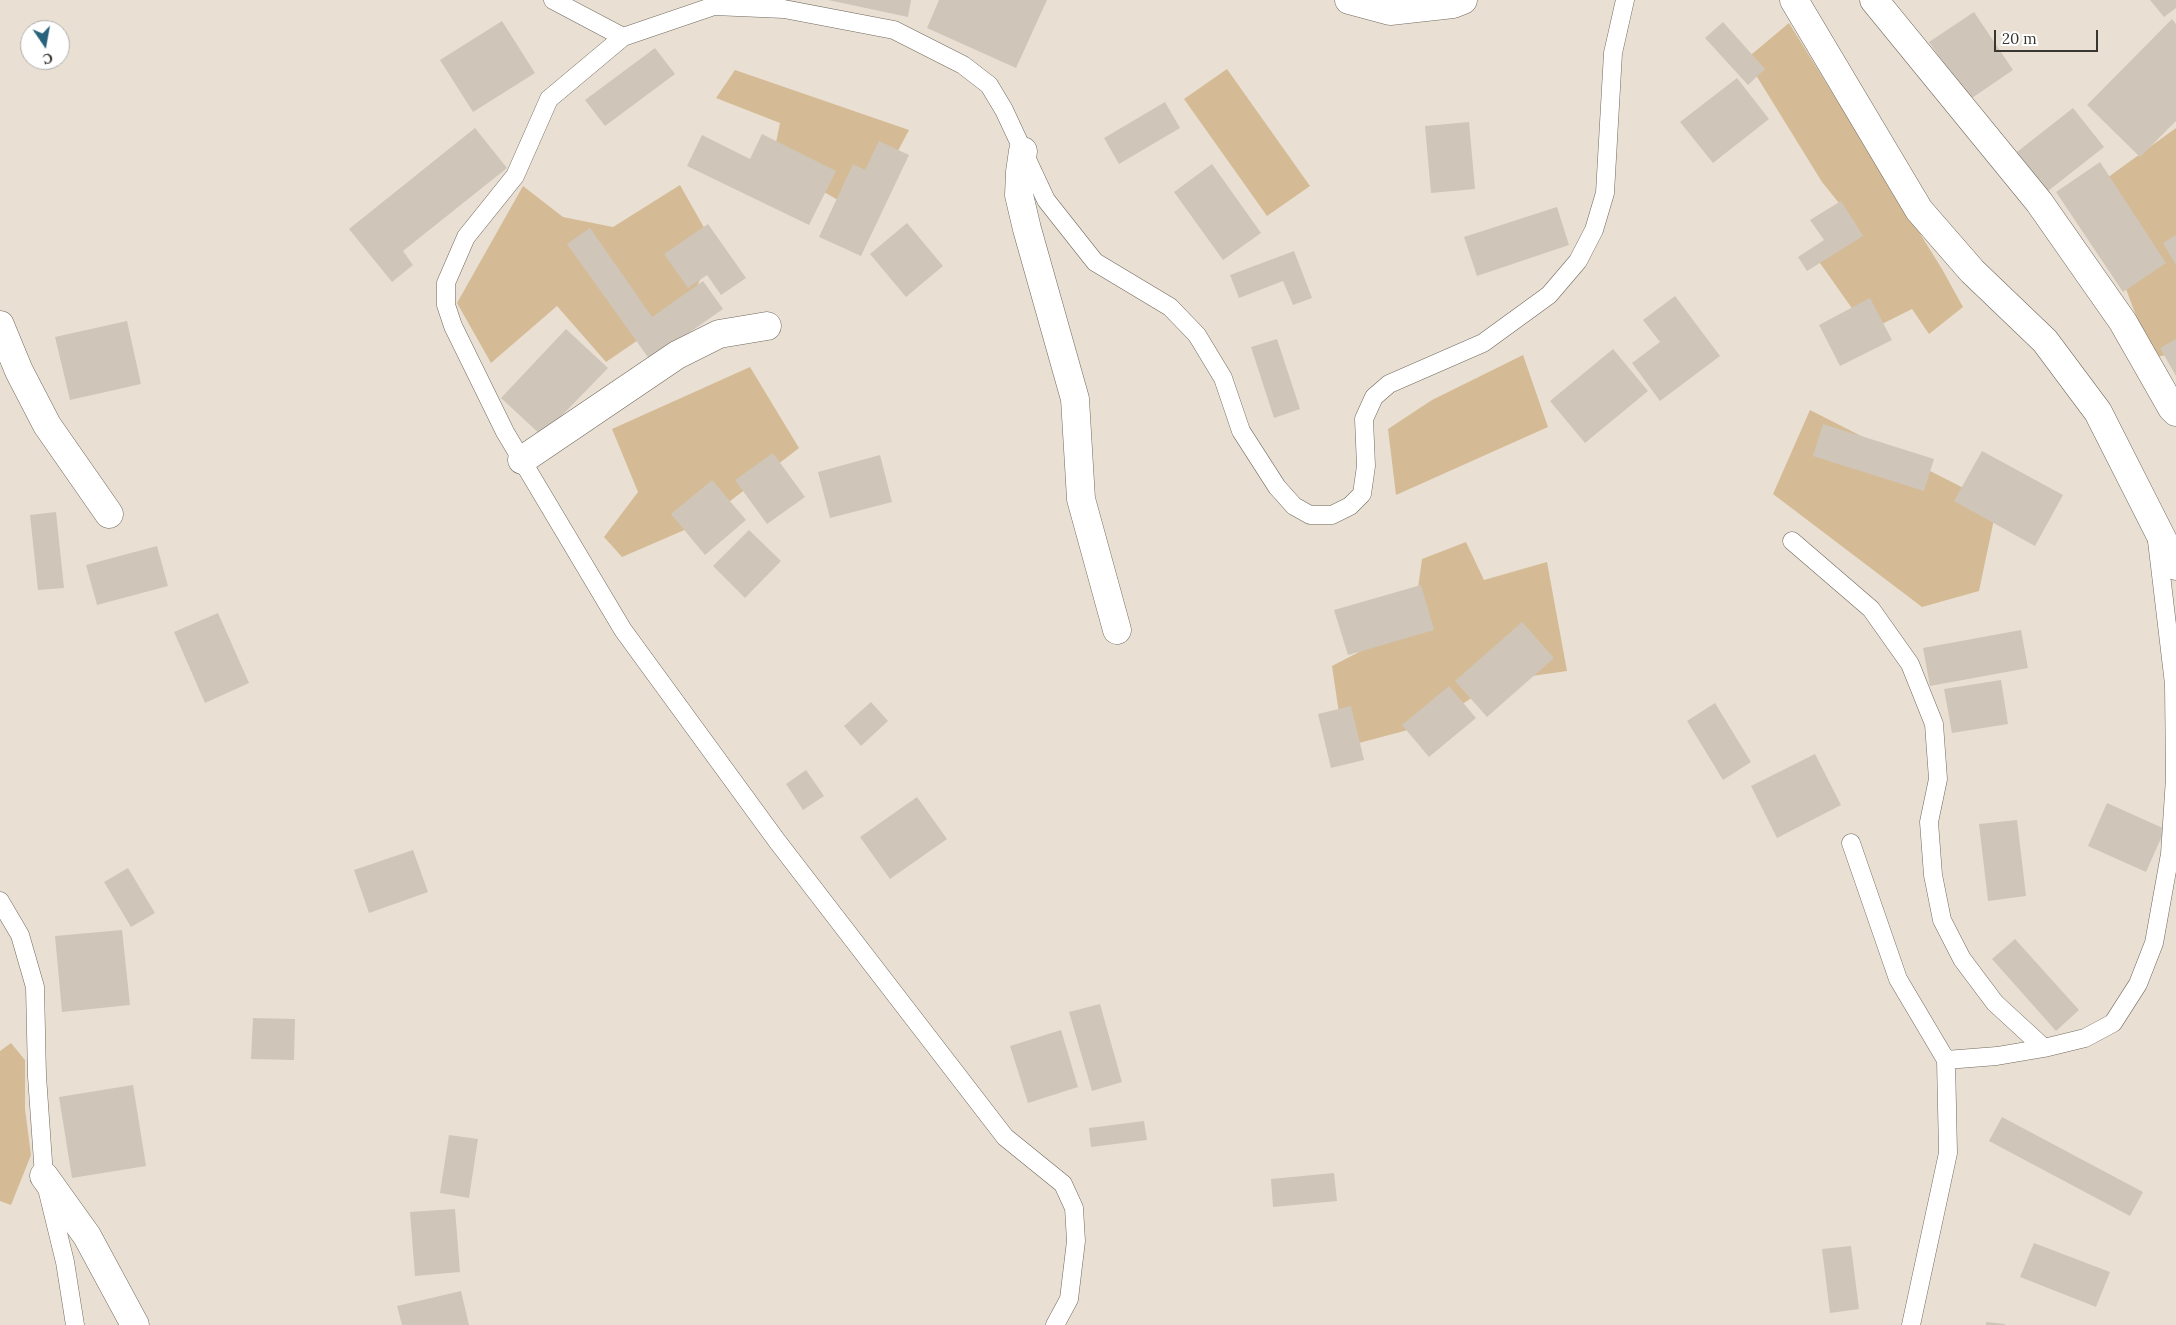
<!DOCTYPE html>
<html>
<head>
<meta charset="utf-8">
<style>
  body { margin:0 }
  #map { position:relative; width:2176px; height:1325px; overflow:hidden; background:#e9e0d3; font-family:Lora,serif }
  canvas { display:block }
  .north { position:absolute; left:20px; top:20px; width:50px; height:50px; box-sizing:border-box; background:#fff; border:1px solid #b0afac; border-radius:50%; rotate:168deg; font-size:14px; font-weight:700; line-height:20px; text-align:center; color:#393630 }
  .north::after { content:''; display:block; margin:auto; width:18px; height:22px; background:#28637b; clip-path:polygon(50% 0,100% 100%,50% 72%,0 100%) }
  .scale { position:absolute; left:1994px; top:30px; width:104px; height:22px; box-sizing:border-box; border:2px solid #393630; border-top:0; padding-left:6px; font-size:15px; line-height:18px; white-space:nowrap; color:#393630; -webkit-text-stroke:4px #fff; paint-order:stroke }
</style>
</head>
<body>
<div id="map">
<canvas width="2176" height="1325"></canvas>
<div class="north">С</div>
<div class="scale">20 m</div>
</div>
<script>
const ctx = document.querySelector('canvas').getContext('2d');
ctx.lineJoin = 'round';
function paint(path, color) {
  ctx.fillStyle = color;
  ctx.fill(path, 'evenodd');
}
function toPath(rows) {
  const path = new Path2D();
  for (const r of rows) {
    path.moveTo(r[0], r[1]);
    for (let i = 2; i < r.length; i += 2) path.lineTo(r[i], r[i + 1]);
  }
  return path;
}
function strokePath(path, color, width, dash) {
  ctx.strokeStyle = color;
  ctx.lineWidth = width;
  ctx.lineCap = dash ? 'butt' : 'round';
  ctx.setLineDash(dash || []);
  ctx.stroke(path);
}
paint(toPath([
  [1789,23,1942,269,1963,307,1929,334,1912,309,1868,331,1815,256,1855,223,1822,182,1746,59],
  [1227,69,1310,186,1267,216,1184,99],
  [735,70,909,130,864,215,772,162,780,123,716,98],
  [2176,128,2176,353,2152,358,2089,191],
  [680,185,715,247,688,306,606,362,557,306,491,363,457,303,523,186,563,217,613,227],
  [1523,355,1548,427,1396,495,1388,429,1432,400],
  [750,367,799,448,703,522,622,557,604,537,638,492,612,429],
  [1810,410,1997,505,1979,591,1922,607,1773,494],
  [1466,542,1484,580,1547,562,1567,671,1497,681,1434,723,1344,747,1332,666,1413,624,1422,559],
  [11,1043,25,1060,25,1109,31,1155,11,1205,0,1201,0,1051]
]), '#d4bb95');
paint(toPath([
  [828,0,911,0,908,17],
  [939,0,1047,0,1016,68,927,28],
  [2150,0,2176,0,2176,8,2164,17],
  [1974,12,2013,70,1969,100,1929,42],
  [2172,19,2176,24,2176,121,2140,157,2087,105],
  [502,21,535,73,473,112,440,60],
  [1723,22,1765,69,1748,85,1705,38],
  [655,48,675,74,605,126,585,100],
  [1737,78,1769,119,1713,163,1680,122],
  [1165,102,1180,128,1119,164,1104,138],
  [2073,108,2104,147,2048,191,2017,152],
  [1469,122,1475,189,1431,193,1425,126],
  [475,128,507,168,403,251,413,265,392,282,349,229],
  [762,134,836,171,809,225,687,166,702,135,750,159],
  [879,141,909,155,861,256,819,237,853,164,865,170],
  [2100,162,2166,263,2123,292,2056,192],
  [1212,164,1261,233,1223,260,1174,192],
  [1841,201,1863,236,1807,271,1798,257,1824,240,1810,220],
  [1557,207,1569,245,1477,276,1464,237],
  [907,223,943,266,906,297,870,254],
  [708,224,746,278,721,295,707,275,688,288,664,254],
  [590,228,652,317,703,281,723,309,650,360,567,244],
  [2176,235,2176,265,2163,243],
  [1294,251,1312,298,1293,305,1283,281,1239,298,1230,275],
  [1675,296,1720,356,1660,401,1632,363,1660,342,1643,320],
  [1870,298,1892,340,1840,366,1819,325],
  [127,321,141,384,70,400,55,337],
  [566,329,608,368,542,436,501,398],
  [1277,339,1300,409,1274,418,1251,347],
  [2176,339,2176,376,2160,348],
  [1613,349,1648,391,1585,443,1550,401],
  [1823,424,1934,459,1924,491,1813,456],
  [1982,451,2063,495,2035,546,1954,501],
  [773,453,805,497,767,524,735,480],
  [880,455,892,502,830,518,818,472],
  [712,480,746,520,705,555,671,514],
  [56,512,64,588,38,590,30,515],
  [749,530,781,561,745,598,713,566],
  [157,546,168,586,97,605,86,565],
  [1421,585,1434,630,1348,655,1334,610],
  [218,613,249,683,205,703,174,632],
  [1522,622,1554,658,1487,717,1455,681],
  [2021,630,2028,668,1930,686,1923,648],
  [2001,680,2008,724,1952,733,1944,689],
  [1449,686,1476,718,1429,757,1402,725],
  [871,702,888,721,861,746,844,726],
  [1715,703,1751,762,1723,780,1687,721],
  [1351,706,1364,760,1331,768,1318,714],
  [1815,754,1841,805,1777,838,1751,786],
  [806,770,824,796,803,810,786,784],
  [917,797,947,839,890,879,860,837],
  [2107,803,2165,829,2146,872,2088,846],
  [2017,820,2026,896,1988,901,1979,824],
  [413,850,428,892,369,913,354,870],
  [128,868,155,913,131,927,104,882],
  [122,930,130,1005,62,1012,55,936],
  [2015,939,2079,1010,2056,1031,1992,959],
  [1100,1004,1122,1082,1092,1091,1069,1012],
  [253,1018,295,1019,294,1060,251,1059],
  [1061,1030,1078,1087,1028,1103,1010,1046],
  [133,1085,146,1166,72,1178,59,1097],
  [2002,1117,2143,1192,2130,1216,1989,1141],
  [1144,1121,1147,1140,1091,1147,1089,1128],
  [449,1135,478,1139,469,1198,440,1193],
  [1334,1173,1337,1201,1273,1207,1271,1179],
  [455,1209,460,1272,415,1276,410,1212],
  [2034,1243,2110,1272,2096,1307,2020,1277],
  [1851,1246,1859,1309,1830,1313,1822,1249],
  [461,1291,469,1325,402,1325,397,1306],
  [1986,1322,2005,1324,2005,1325,1986,1325]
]), '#cfc6b9');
const service = toPath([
  [553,0,623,37],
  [1792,541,1871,609,1910,664,1934,724,1938,779,1929,822,1933,875,1942,920,1962,959,1995,1003,2044,1048],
  [1851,843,1898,979,1946,1060,1997,1056,2044,1048,2085,1038,2113,1023,2138,984,2154,943,2170,854,2175,778,2174,684,2157,541],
  [0,901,20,935,35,987,37,1076,44,1176,65,1262,75,1325],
  [1055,1325,1069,1299,1076,1241,1074,1208,1063,1184,1005,1137,777,841,623,630,505,432,453,326,446,305,446,283,466,237,515,176,549,99,623,37,714,6,784,9,894,30,963,65,989,85,1004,110,1046,200,1095,262,1170,307,1197,335,1223,378,1241,431,1277,487,1294,506,1310,515,1332,515,1350,506,1362,494,1366,466,1364,419,1374,397,1389,384,1483,343,1549,295,1578,261,1594,230,1605,193,1613,53,1625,0],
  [1911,1325,1948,1153,1946,1060]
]);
const minor = toPath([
  [1349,0,1390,11,1453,4,1463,0],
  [1794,0,1919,210,1972,271,2045,341,2098,412,2176,566],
  [1874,0,2039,202,2123,322,2172,408,2176,412],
  [1023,151,1020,172,1019,195,1027,229,1075,399,1081,499,1117,630],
  [0,325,19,371,47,425,109,514],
  [522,460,677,355,719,334,767,326],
  [44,1176,87,1236,135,1325]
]);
strokePath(service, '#70685c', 19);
strokePath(minor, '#70685c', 29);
strokePath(service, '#fff', 18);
strokePath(minor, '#fff', 28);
</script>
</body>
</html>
